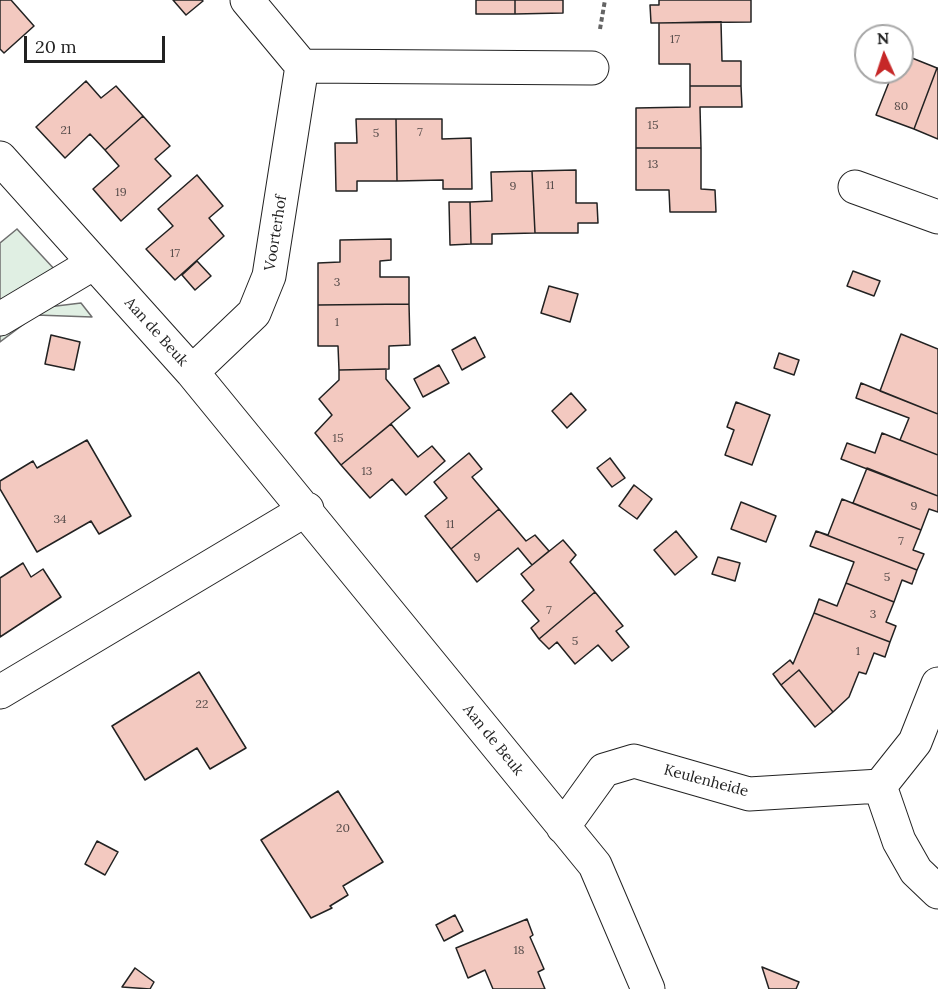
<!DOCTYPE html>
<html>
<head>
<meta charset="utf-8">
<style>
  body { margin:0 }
  #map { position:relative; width:938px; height:989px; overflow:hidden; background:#fff; font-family:Lora,serif }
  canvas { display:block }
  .north { position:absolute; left:854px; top:24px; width:60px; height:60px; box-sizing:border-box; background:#fff; border:2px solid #a7a7a7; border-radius:50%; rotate:357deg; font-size:16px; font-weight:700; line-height:24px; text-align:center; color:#222 }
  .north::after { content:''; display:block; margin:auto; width:21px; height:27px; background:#c62828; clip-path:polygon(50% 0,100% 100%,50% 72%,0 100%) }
  .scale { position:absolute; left:24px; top:36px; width:141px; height:27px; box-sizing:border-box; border:3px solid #222; border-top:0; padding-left:8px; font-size:18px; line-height:21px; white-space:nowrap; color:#222; -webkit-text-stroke:4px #fff; paint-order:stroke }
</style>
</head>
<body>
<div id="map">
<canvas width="938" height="989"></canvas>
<div class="north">N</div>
<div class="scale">20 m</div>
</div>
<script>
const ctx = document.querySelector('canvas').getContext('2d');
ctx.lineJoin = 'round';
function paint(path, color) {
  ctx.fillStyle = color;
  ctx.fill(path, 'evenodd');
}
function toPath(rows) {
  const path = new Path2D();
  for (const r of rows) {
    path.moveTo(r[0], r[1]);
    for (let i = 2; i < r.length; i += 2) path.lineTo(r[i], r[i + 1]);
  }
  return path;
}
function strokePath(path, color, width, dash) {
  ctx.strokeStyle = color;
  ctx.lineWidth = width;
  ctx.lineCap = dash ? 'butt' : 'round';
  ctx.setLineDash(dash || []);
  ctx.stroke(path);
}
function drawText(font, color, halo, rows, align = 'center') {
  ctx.font = font + ' Lora,serif';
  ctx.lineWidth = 4.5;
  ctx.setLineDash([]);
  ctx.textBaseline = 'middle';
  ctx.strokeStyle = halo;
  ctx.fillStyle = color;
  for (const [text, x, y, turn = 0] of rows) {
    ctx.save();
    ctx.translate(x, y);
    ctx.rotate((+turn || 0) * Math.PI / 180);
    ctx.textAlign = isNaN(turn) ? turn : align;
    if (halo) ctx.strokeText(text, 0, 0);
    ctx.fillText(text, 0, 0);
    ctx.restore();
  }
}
const green = toPath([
  [17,229,57,272,0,310,0,243,17,229],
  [81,303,92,317,36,315,0,342,0,331,40,308,81,303]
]);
paint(green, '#e0efe3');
strokePath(green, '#6f6f6f', 1.5);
const building = toPath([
  [0,0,11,0,34,26,4,53,0,49,0,0],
  [173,0,202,0,203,1,186,15,173,0],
  [476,0,515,0,515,14,476,14,476,0],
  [515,0,563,0,563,13,515,14,515,0],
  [659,0,751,0,751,22,651,23,650,5,659,5,659,0],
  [721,22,722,61,741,61,741,86,690,86,690,64,659,64,659,23,721,22],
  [902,54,937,68,914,129,876,115,893,72,902,72,902,54],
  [937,68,938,68,938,139,914,129,937,68],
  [86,81,101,98,116,86,143,116,105,150,90,134,65,158,36,127,86,81],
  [690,86,741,86,742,107,700,107,701,148,636,148,636,108,690,107,690,86],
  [143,116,170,146,155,159,171,176,121,221,93,189,119,166,105,150,143,116],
  [356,119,396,119,397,181,357,181,357,191,336,191,335,143,357,143,356,119],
  [396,119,442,119,442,139,471,138,472,189,443,189,443,180,397,181,396,119],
  [636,148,701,148,701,189,715,190,716,212,670,212,669,190,636,190,636,148],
  [576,170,576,203,597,203,598,223,578,223,578,233,535,233,532,171,576,170],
  [532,171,535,233,492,234,492,244,471,244,470,202,492,201,491,172,532,171],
  [197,175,223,206,209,218,224,236,175,280,146,249,173,226,158,209,197,175],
  [449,202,470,202,471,244,450,245,449,202],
  [391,239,391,260,380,261,380,277,409,277,409,304,318,305,318,263,340,262,340,240,391,239],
  [197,261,211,276,195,290,182,275,197,261],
  [853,271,880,281,874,296,847,286,853,271],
  [549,286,578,294,570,322,541,313,549,286],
  [409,304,410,345,389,346,389,369,339,370,338,346,318,346,318,305,409,304],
  [901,334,938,349,938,414,880,391,901,334],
  [51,335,80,342,74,370,45,364,51,335],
  [475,337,485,357,462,370,452,350,475,337],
  [779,353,799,360,794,375,774,368,779,353],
  [439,365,449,383,423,397,414,379,439,365],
  [386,369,386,379,410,408,341,465,315,433,332,415,319,399,339,380,339,370,386,369],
  [861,383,938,414,938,455,900,440,909,418,856,398,861,383],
  [571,393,586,410,567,428,552,411,571,393],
  [736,402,770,415,752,465,725,455,734,430,727,427,736,402],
  [391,424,418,457,432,446,445,461,406,495,392,479,370,498,341,465,391,424],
  [882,433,938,455,938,496,841,459,847,443,875,453,882,433],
  [87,440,131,516,99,534,91,521,37,552,0,489,0,481,33,461,37,468,87,440],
  [469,453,482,469,472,477,499,509,451,549,425,516,447,498,434,482,469,453],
  [610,458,625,478,612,487,597,468,610,458],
  [867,468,938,496,938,512,929,509,921,530,853,503,867,468],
  [634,485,652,499,637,519,619,506,634,485],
  [842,499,921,530,913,550,924,554,917,570,816,531,828,535,842,499],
  [741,502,776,516,766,542,731,529,741,502],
  [499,509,526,541,535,535,549,551,532,565,518,548,477,582,451,549,499,509],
  [676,531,697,557,675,575,654,550,676,531],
  [816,531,917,570,912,584,902,580,894,602,846,583,854,562,810,546,816,531],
  [563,540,576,555,570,562,595,592,539,639,531,628,539,621,522,601,534,590,521,574,563,540],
  [718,557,740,563,735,581,712,574,718,557],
  [23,563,31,577,43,569,61,597,0,637,0,578,23,563],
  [846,583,894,602,886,622,896,626,890,642,814,613,819,599,837,606,846,583],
  [595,592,623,626,616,631,629,647,612,661,598,645,575,664,557,642,549,649,539,639,595,592],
  [814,613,890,642,885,657,874,653,866,674,859,672,849,697,833,712,799,670,781,685,773,674,790,660,793,664,814,613],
  [799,670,833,712,815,727,781,685,799,670],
  [199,672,246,748,210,769,197,748,145,780,112,726,199,672],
  [338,791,383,862,343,886,348,895,330,906,332,908,311,918,261,840,338,791],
  [97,841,118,852,105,875,85,864,97,841],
  [455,915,463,931,444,941,436,925,455,915],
  [527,919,533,935,530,937,544,969,538,972,545,989,493,989,485,970,468,978,456,948,527,919],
  [762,967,799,982,796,989,769,989,762,967],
  [135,968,154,982,150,989,122,987,135,968]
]);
paint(building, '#f3c9c0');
strokePath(building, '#222', 1.5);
const minor = toPath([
  [302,66,592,68],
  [0,158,192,372,595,865,648,989],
  [855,187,938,217],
  [0,319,94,263],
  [192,372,254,313,269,276,302,66,247,0],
  [0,692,307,509],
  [880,786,899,841,916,871,938,892],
  [563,827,604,770,634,761,749,794,880,786,915,742,938,684]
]);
strokePath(minor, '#222', 35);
strokePath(toPath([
  [600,29,605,0]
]), '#646464', 4, [4.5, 3]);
strokePath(minor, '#fff', 33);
drawText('12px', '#564c4a', null, [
  ["17",675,40],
  ["80",901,107],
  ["15",653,126],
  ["21",66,131],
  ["7",420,133],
  ["5",376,134],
  ["13",653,165],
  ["11",550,186],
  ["9",513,187],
  ["19",121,193],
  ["17",175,254],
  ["3",337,283],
  ["1",337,323],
  ["15",338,439],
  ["13",367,472],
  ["9",914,507],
  ["34",60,520],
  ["11",450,525],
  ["7",901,542],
  ["9",477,558],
  ["5",887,578],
  ["7",549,611],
  ["3",873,615],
  ["5",575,642],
  ["1",858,652],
  ["22",202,705],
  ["20",343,829],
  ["18",519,951]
]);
drawText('15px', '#222', '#fff', [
  ["Voorterhof",276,233,-81],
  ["Aan de Beuk",156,332,48],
  ["Aan de Beuk",493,740,51],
  ["Keulenheide",706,781,15]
]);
</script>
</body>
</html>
